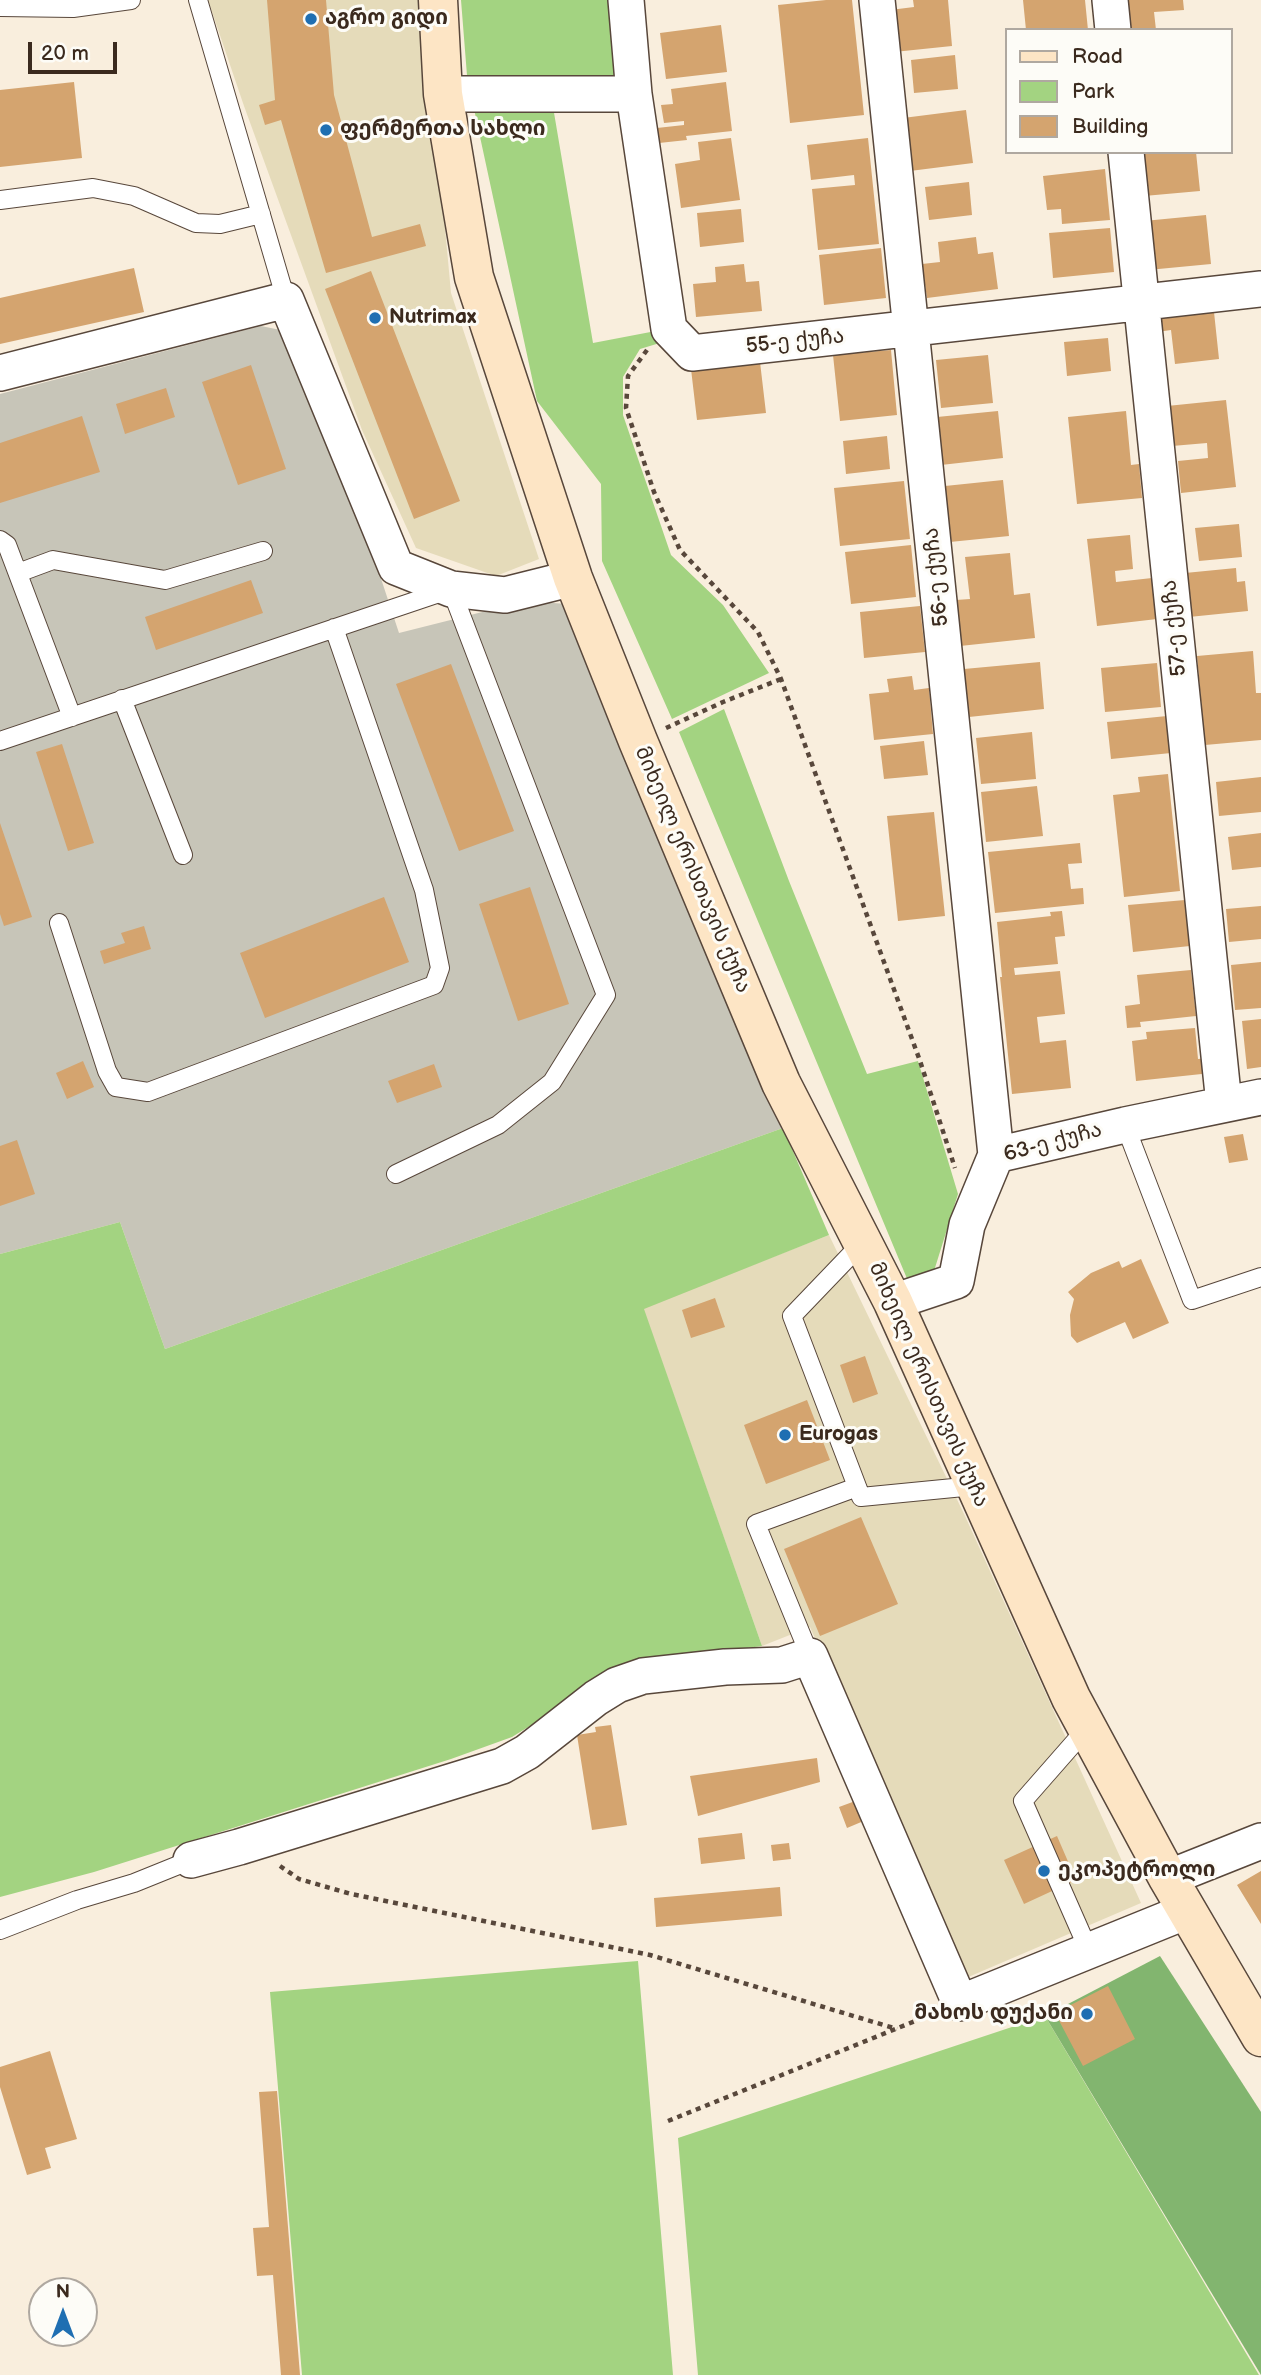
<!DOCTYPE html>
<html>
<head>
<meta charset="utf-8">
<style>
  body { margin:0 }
  #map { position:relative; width:1261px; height:2375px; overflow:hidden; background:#f9eedd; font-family:"Balsamiq Sans",sans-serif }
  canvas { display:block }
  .legend { position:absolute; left:1005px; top:28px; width:228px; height:126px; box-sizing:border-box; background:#fdfcf7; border:2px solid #afa8a0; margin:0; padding:9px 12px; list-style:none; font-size:21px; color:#3b2a1e }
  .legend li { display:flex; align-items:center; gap:14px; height:35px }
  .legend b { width:35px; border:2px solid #afa8a0 }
  .north { position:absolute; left:28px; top:2277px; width:70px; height:70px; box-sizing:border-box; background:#fdfcf7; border:2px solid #afa8a0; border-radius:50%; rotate:0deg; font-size:19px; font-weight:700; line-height:28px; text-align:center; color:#3b2a1e }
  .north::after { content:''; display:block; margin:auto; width:24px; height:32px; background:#1f6fb2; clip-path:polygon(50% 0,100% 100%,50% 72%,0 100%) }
  .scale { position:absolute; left:28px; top:42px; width:89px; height:32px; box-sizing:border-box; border:4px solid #3b2a1e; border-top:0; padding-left:9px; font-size:21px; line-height:24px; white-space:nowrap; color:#3b2a1e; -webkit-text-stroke:5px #fdfcf7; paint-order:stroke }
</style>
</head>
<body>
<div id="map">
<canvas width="1261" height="2375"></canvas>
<ul class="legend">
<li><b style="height:9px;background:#fde5c5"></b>Road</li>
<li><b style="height:19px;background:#a3d381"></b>Park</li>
<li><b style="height:19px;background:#d4a46f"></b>Building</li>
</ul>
<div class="north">N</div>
<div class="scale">20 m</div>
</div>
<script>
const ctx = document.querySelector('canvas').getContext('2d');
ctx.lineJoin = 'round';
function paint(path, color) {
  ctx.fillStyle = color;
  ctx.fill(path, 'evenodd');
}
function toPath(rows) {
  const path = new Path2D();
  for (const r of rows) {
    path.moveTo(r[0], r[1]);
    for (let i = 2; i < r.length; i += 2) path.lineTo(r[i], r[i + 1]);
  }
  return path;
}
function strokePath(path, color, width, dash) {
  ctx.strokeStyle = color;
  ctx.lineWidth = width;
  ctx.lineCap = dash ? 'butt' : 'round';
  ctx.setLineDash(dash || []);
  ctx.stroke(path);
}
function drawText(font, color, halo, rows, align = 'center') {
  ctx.font = font + ' "Balsamiq Sans","Noto Sans Georgian",sans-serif';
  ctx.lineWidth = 6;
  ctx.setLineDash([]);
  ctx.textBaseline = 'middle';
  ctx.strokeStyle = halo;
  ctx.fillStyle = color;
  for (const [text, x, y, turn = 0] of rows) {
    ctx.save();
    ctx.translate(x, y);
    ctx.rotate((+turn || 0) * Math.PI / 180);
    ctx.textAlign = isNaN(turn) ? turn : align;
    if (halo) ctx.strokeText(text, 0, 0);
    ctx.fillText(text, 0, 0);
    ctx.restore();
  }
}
paint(toPath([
  [208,0,424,0,451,293,539,559,496,576,416,548,362,430,244,106],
  [829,1235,965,1516,1141,1903,966,1978,810,1627,762,1646,643,1308]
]), '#e5dbba');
paint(toPath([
  [261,326,300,334,399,633,526,601,567,604,783,1128,165,1349,120,1222,0,1254,0,394]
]), '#c7c5b8');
paint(toPath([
  [461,0,614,0,621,82,468,88],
  [471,95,551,95,593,343,661,330,663,342,640,349,623,377,623,415,671,555,723,605,769,673,672,719,602,561,601,484,537,401],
  [724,709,789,881,867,1074,918,1061,958,1194,934,1271,908,1281,679,732],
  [783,1128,829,1235,644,1309,762,1646,630,1664,512,1737,451,1759,94,1872,0,1897,0,1254,120,1222,165,1349],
  [638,1961,673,2375,302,2375,270,1992],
  [1045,2016,1259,2375,698,2375,678,2138]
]), '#a3d381');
paint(toPath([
  [1160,1956,1261,2112,1261,2375,1045,2016]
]), '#82b56f');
paint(toPath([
  [267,0,326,0,334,95,372,237,420,224,426,246,326,273,281,120,265,125,259,105,275,100],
  [826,0,852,0,864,115,790,123,778,5],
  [913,0,948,0,952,46,894,52,890,10,914,7],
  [1023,0,1085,0,1088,30,1026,30],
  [1125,0,1183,0,1184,10,1154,12,1156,30,1128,30],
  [721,25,727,72,666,79,660,33],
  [955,55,958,89,914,93,911,60],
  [74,82,82,158,0,167,0,90],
  [726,82,732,131,686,136,687,140,659,143,657,128,684,125,684,121,664,123,661,105,673,104,671,89],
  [966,110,973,163,910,171,903,118],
  [731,138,740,200,681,208,675,164,700,160,698,142],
  [868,138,879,244,818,250,812,189,855,185,854,175,811,180,807,145],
  [1139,152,1196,152,1200,191,1144,196],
  [1105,169,1110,220,1062,224,1061,209,1047,210,1043,176],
  [969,182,972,215,929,220,925,187],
  [741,209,744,242,700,247,697,213],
  [1206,215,1211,264,1148,270,1144,221],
  [1110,228,1114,272,1053,278,1049,233],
  [976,237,978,254,993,252,998,289,927,298,922,264,940,262,938,242],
  [881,248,886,298,824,305,819,255],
  [744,264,746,282,759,281,762,311,696,317,693,284,716,282,715,267],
  [134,268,144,312,0,344,0,298],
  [371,271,460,501,414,519,325,289],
  [1214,312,1219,359,1175,364,1171,330,1157,332,1155,318],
  [1108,338,1111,371,1067,376,1064,342],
  [891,350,897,415,840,421,833,355],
  [988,355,993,403,941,408,936,360],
  [760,362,766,413,697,420,691,369],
  [251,365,286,469,238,485,202,382],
  [166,388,175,417,125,434,116,404],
  [1226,400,1236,487,1181,493,1178,461,1208,458,1207,443,1172,446,1167,406],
  [998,411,1003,458,941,465,937,417],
  [1126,411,1131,465,1139,464,1142,498,1077,504,1068,417],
  [82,416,100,472,0,503,0,443],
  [887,436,890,469,846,474,843,441],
  [1003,480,1009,536,950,542,945,486],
  [904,481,910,539,840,546,834,488],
  [1239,524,1242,557,1199,561,1195,528],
  [1130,535,1133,569,1115,571,1116,582,1152,578,1157,619,1097,626,1087,539],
  [911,545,916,597,851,604,845,552],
  [1010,553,1014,595,1030,593,1035,638,960,646,956,600,970,599,965,557],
  [1236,568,1237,582,1245,581,1248,611,1189,617,1185,573],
  [251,580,263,613,156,650,145,617],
  [920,606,925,652,864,658,860,612],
  [1253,651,1256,693,1261,693,1261,740,1205,745,1197,656],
  [1040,662,1044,709,969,717,964,669],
  [1157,663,1161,707,1105,712,1101,668],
  [451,664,514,831,459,851,396,684],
  [912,676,914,690,929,688,933,734,874,740,869,694,889,692,887,679],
  [1167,716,1171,753,1111,759,1107,722],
  [1032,732,1036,779,981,784,976,738],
  [924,741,928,775,884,779,880,746],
  [62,744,94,843,68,851,36,752],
  [1168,774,1180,891,1124,897,1113,795,1140,792,1138,777],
  [1261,777,1261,812,1219,816,1216,782],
  [1037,786,1043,836,986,842,981,792],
  [934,812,945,916,898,921,887,816],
  [0,823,32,917,4,926,0,914],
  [1261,833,1261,867,1232,870,1228,837],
  [1080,843,1082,863,1068,864,1071,889,1083,888,1084,904,995,913,988,852],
  [530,887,569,1004,518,1021,479,904],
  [384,897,409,962,265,1018,240,953],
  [1185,900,1190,946,1133,952,1128,905],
  [1261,906,1261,939,1229,942,1226,909],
  [1062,911,1065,936,1055,937,1058,964,1014,968,1015,975,1060,971,1065,1014,1037,1017,1040,1043,1066,1040,1071,1088,1012,1094,1000,977,1002,977,997,922,1051,916,1050,912],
  [144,926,151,949,104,964,100,951,125,943,121,933],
  [1261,962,1261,1008,1235,1010,1231,965],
  [1191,970,1196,1016,1140,1022,1141,1027,1127,1028,1125,1006,1140,1004,1137,975],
  [1261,1019,1261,1067,1247,1069,1242,1021],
  [1195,1028,1198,1059,1210,1058,1211,1073,1136,1081,1132,1041,1147,1039,1146,1032],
  [83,1061,94,1087,67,1099,56,1073],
  [434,1064,442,1087,397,1103,388,1081],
  [1243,1134,1248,1160,1229,1163,1224,1137],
  [17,1140,35,1194,0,1206,0,1146],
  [1141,1259,1169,1323,1133,1339,1125,1322,1077,1343,1071,1336,1070,1315,1074,1299,1068,1292,1091,1273,1119,1261,1122,1268],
  [715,1298,725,1327,691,1338,682,1310],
  [865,1356,878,1394,853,1403,840,1365],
  [807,1400,830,1460,766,1484,744,1425],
  [861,1517,898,1604,820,1636,784,1549],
  [611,1725,627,1825,592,1830,577,1735,596,1732,595,1727],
  [817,1758,820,1782,698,1816,690,1776],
  [858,1800,866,1820,847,1828,839,1807],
  [742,1833,745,1859,701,1864,698,1838],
  [1057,1836,1076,1880,1024,1904,1004,1860],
  [789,1843,791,1859,773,1861,771,1845],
  [1261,1871,1261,1924,1237,1885],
  [780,1887,782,1916,656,1927,654,1898],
  [1108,1986,1135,2039,1083,2066,1055,2013],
  [50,2051,77,2139,45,2148,51,2168,27,2175,0,2087,0,2067],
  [277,2091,300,2375,281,2375,273,2275,257,2276,253,2228,269,2227,259,2092]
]), '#d4a46f');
const lane = toPath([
  [198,0,286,300],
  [0,7,73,8,131,0],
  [0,200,93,188,134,196,196,223,220,224,261,214],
  [0,540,7,545,72,717],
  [18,573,53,560,165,580,263,551],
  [122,699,183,855],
  [0,741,451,589,606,995,552,1082,498,1125,396,1174],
  [59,923,107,1071,116,1087,148,1092,434,985,440,968,424,890,334,628],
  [1125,1125,1192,1300,1261,1277],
  [862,1243,792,1316,861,1497,974,1486],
  [810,1656,756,1524,857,1487],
  [1087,1728,1023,1801,1089,1951],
  [0,1930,77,1900,134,1883,191,1860]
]);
const street = toPath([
  [626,0,634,94,669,329,692,353,1261,289],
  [877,0,996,1155],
  [1110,0,1113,30],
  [443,94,634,94],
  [1126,152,1224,1104],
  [0,373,286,300,396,567,451,589,505,595,573,578],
  [893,1302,956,1281,967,1225,996,1155,1125,1125,1261,1097],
  [191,1860,239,1847,502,1766,527,1752,596,1698,617,1685,643,1676,725,1667,782,1665,810,1656,960,2003,1187,1911],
  [1168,1878,1261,1841]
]);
const secondary = toPath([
  [438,0,443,94,474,277,573,578,638,741,781,1083,893,1302,1071,1698,1168,1878,1261,2037]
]);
strokePath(lane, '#58473b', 20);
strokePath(street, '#58473b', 38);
strokePath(secondary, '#58473b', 41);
strokePath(toPath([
  [647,350,628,376,626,408,654,492,680,550,758,632,781,679,920,1061,955,1168],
  [666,728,723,702,781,679],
  [280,1866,299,1879,351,1894,650,1955,897,2029],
  [668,2121,930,2015]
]), '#58473b', 4.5, [5, 5]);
strokePath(lane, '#fff', 18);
strokePath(street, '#fff', 35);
strokePath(secondary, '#fde5c5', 38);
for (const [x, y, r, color] of [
  [311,19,7,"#1f6fb2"],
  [326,130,7,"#1f6fb2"],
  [375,318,7,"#1f6fb2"],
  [785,1435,7,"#1f6fb2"],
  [1044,1871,7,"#1f6fb2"],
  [1087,2014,7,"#1f6fb2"]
]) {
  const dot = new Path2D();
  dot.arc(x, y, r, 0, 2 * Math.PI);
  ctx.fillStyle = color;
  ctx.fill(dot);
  strokePath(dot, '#fdfcf7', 2.5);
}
drawText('bold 21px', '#3b2a1e', '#fdfcf7', [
  ["აგრო გიდი",325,19],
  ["ფერმერთა სახლი",340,130],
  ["Nutrimax",389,318],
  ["Eurogas",799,1435],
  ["ეკოპეტროლი",1058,1871],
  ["მახოს დუქანი",1073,2014,"right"]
], 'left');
drawText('21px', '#3b2a1e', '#fdfcf7', [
  ["55-ე ქუჩა",795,342,-6],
  ["56-ე ქუჩა",937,577,-96],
  ["57-ე ქუჩა",1175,628,-96],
  ["მიხეილ ერისთავის ქუჩა",692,870,67],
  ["63-ე ქუჩა",1053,1143,-15],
  ["მიხეილ ერისთავის ქუჩა",928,1385,66]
]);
</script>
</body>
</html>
